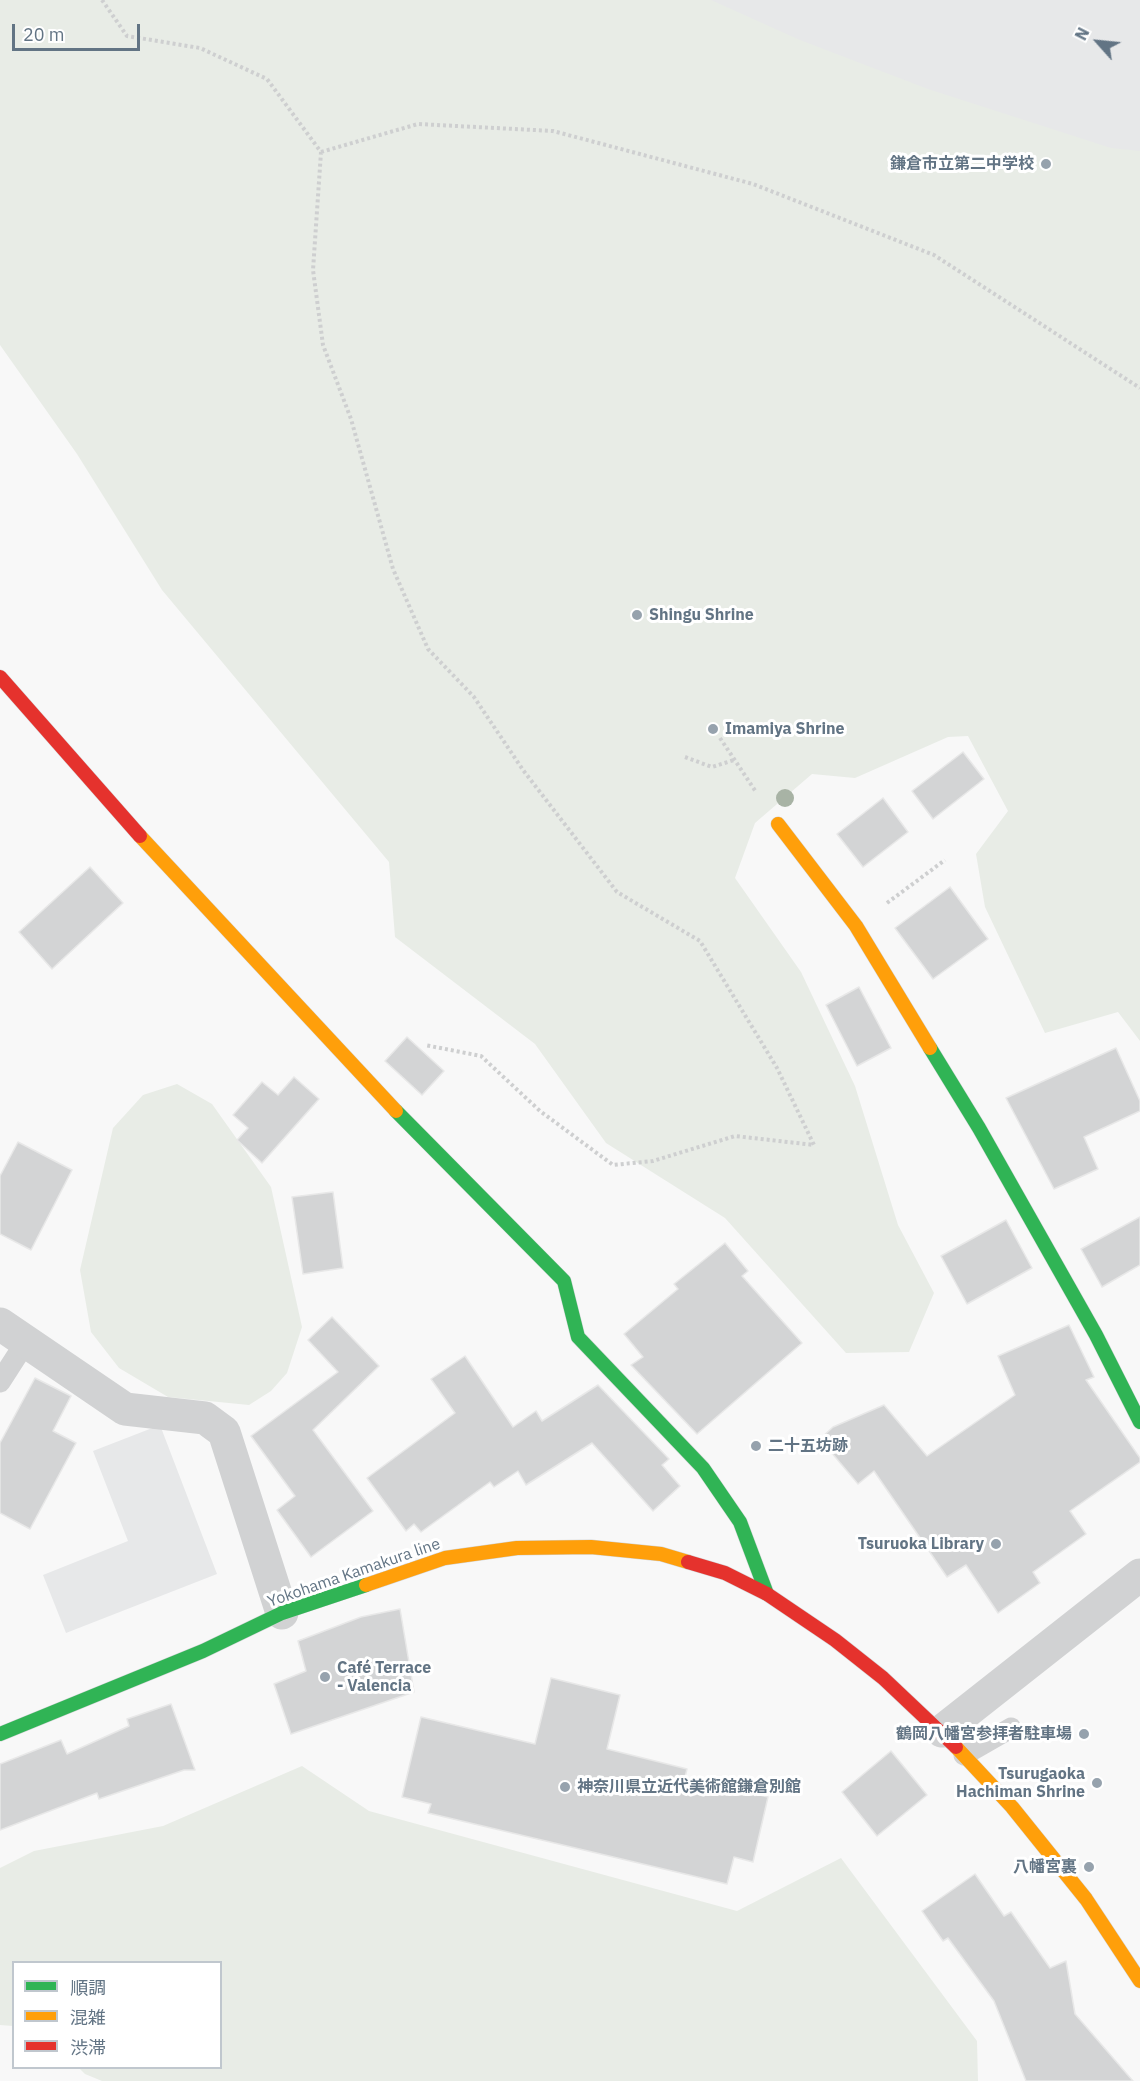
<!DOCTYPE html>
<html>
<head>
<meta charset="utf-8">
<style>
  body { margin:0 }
  #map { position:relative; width:1140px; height:2081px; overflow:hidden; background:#f8f8f8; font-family:"IBM Plex Sans","Noto Sans JP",sans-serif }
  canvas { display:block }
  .legend { position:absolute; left:12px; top:1961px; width:210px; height:108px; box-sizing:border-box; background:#fff; border:2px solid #c0c7ce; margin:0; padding:8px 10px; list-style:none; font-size:18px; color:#627484 }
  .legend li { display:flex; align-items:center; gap:12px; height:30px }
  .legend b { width:30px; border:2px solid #c0c7ce }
  .north { position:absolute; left:1068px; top:12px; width:60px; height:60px; -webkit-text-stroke:4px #fff; paint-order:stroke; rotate:297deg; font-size:16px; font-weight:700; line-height:24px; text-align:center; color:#627484 }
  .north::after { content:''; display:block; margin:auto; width:21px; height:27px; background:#627484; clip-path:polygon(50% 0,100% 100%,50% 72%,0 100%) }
  .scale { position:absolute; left:12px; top:24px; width:128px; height:27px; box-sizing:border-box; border:3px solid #627484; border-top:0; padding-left:8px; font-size:18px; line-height:21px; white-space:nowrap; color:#627484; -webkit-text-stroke:4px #fff; paint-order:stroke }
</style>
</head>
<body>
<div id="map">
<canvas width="1140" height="2081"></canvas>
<ul class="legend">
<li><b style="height:8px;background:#30b455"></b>順調</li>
<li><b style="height:8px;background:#ff9f0a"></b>混雑</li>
<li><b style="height:8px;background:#e5322d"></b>渋滞</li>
</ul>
<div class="north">N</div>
<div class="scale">20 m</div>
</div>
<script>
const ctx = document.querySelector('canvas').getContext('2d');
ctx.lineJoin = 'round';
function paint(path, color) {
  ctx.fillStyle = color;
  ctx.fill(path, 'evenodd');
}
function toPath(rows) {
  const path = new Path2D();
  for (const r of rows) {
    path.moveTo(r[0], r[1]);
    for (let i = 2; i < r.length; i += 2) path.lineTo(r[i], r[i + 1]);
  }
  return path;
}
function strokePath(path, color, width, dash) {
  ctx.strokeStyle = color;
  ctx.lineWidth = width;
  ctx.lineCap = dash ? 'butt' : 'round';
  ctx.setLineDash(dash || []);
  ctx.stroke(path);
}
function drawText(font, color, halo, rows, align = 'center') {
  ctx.font = font + ' "IBM Plex Sans","Noto Sans JP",sans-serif';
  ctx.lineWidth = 6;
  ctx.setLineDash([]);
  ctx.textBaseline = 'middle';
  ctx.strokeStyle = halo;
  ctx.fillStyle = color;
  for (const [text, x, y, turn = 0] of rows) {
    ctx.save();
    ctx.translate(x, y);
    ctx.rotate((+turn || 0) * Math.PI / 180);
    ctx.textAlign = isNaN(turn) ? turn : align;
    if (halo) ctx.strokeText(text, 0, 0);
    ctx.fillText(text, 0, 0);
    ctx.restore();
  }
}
paint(toPath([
  [697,0,1140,0,1140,225],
  [160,1425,217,1574,66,1633,43,1575,128,1541,93,1451]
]), '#e7e8e9');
paint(toPath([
  [0,0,711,0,800,40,928,89,1111,148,1140,151,1140,1041,1118,1012,1045,1033,985,907,976,854,1008,811,968,736,948,737,855,778,812,774,755,823,735,878,801,972,855,1086,898,1225,934,1293,909,1352,846,1353,725,1218,606,1143,535,1044,395,937,389,862,162,590,77,454,0,345],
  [177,1084,212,1104,271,1187,302,1327,287,1373,271,1391,249,1405,168,1397,119,1368,91,1332,80,1270,113,1128,143,1095],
  [302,1766,369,1811,737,1911,841,1858,977,2041,978,2081,102,2081,85,2074,79,2068,220,2068,220,1962,14,1962,13,2026,0,2025,0,1868,34,1851,163,1826]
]), '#e8ece6');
const building = toPath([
  [963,752,984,779,933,819,912,791,963,752],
  [883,798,908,832,863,867,837,834,883,798],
  [90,867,123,903,52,969,19,932,90,867],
  [950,887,988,939,933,979,895,928,950,887],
  [859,987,891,1048,857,1066,826,1005,859,987],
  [407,1037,444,1071,422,1095,385,1061,407,1037],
  [1116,1048,1140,1101,1140,1111,1084,1137,1098,1169,1054,1189,1006,1098,1116,1048],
  [294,1077,319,1099,262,1163,237,1140,248,1128,233,1115,262,1082,278,1095,294,1077],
  [18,1142,72,1170,31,1250,0,1234,0,1176,18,1142],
  [333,1192,343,1268,303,1274,292,1197,333,1192],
  [1140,1217,1140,1265,1102,1287,1081,1249,1140,1217],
  [1006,1220,1032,1268,967,1304,941,1256,1006,1220],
  [725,1243,748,1271,742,1276,802,1343,697,1434,631,1365,643,1357,624,1334,678,1289,674,1284,725,1243],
  [332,1317,379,1366,313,1430,373,1511,311,1557,277,1510,295,1496,251,1436,338,1372,308,1340,332,1317],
  [1069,1325,1094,1377,1086,1380,1140,1458,1140,1462,1070,1511,1086,1534,1033,1572,1040,1583,998,1613,966,1565,947,1577,874,1471,858,1484,820,1439,833,1427,884,1405,927,1456,1015,1395,998,1356,1069,1325],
  [465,1356,513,1427,536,1411,542,1421,598,1385,669,1459,662,1465,680,1486,653,1511,592,1443,526,1485,518,1471,494,1487,490,1482,421,1532,414,1524,406,1531,367,1478,455,1413,431,1379,465,1356],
  [35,1378,71,1396,53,1431,76,1443,30,1529,0,1513,0,1443,35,1378],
  [400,1609,414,1692,291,1734,274,1684,306,1671,298,1641,361,1617,400,1609],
  [551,1678,620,1695,607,1749,687,1769,685,1777,768,1797,753,1862,734,1857,727,1884,428,1813,431,1804,402,1797,421,1717,535,1744,551,1678],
  [171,1704,195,1770,184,1770,99,1799,97,1793,0,1830,0,1764,61,1740,67,1754,129,1726,127,1719,171,1704],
  [891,1751,927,1795,877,1836,842,1792,891,1751],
  [975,1874,1004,1916,1011,1912,1050,1968,1066,1961,1075,2014,1133,2081,1026,2081,994,2001,948,1938,943,1941,922,1911,975,1874]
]);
paint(building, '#d3d4d5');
strokePath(building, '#e8e8e8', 1.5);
const fast = toPath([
  [930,1048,979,1128,1096,1335,1140,1422],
  [396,1111,564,1281,578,1337,703,1468,740,1522,767,1594],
  [0,1734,203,1651,282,1613,366,1585]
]);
const slow = toPath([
  [778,824,856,926,930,1048],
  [140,836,396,1111],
  [366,1585,445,1558,517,1548,591,1547,661,1554,688,1562],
  [956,1747,1012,1807,1086,1899,1140,1981]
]);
const jam = toPath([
  [0,677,140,836],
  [688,1562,725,1573,767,1594,835,1640,883,1678,956,1747]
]);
strokePath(fast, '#d3d5d7', 15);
strokePath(slow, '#d3d5d7', 15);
strokePath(jam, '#d3d5d7', 15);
strokePath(toPath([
  [102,0,127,36,200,48,267,79,321,152,313,270,323,345,351,419,393,569,428,649,474,697,523,770,617,892,700,941,777,1068,814,1145,735,1136,653,1161,613,1165,540,1111,481,1056,425,1045],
  [321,152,418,124,553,131,753,184,934,255,1140,388],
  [720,738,756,792],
  [685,757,712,767,734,760],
  [887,903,945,860]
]), '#cecfd0', 4, [3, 3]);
strokePath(toPath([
  [0,1382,27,1340],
  [964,1755,1011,1728]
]), '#d1d2d3', 21);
strokePath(toPath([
  [0,1324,125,1409,205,1418,224,1432,282,1613],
  [942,1731,1140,1575]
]), '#d1d2d3', 33);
strokePath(fast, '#30b455', 14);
strokePath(slow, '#ff9f0a', 14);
strokePath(jam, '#e5322d', 14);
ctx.fillStyle = '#a8b3a5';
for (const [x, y] of [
  [785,798]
]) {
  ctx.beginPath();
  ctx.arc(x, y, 9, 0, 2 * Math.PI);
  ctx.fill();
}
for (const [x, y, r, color] of [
  [1046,164,6,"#96a2ad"],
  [637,615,6,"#96a2ad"],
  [713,729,6,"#96a2ad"],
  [756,1446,6,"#96a2ad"],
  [996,1544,6,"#96a2ad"],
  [325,1677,6,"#96a2ad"],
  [1084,1734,6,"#96a2ad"],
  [1097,1783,6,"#96a2ad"],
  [565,1787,6,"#96a2ad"],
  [1089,1867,6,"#96a2ad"]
]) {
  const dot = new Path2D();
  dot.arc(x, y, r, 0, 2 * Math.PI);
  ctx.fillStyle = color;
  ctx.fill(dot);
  strokePath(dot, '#fff', 2);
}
drawText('bold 16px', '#627484', '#fff', [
  ["鎌倉市立第二中学校",1034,164],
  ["Shingu Shrine",649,615,"left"],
  ["Imamiya Shrine",725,729,"left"],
  ["二十五坊跡",768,1446,"left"],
  ["Tsuruoka Library",984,1544],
  ["Café Terrace",337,1668,"left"],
  ["- Valencia",337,1686,"left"],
  ["鶴岡八幡宮参拝者駐車場",1072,1734],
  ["Tsurugaoka",1085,1774],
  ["Hachiman Shrine",1085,1792],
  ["神奈川県立近代美術館鎌倉別館",577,1787,"left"],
  ["八幡宮裏",1077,1867]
], 'right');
drawText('16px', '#627484', '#fff', [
  ["Yokohama Kamakura line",354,1573,-19]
]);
</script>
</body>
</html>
